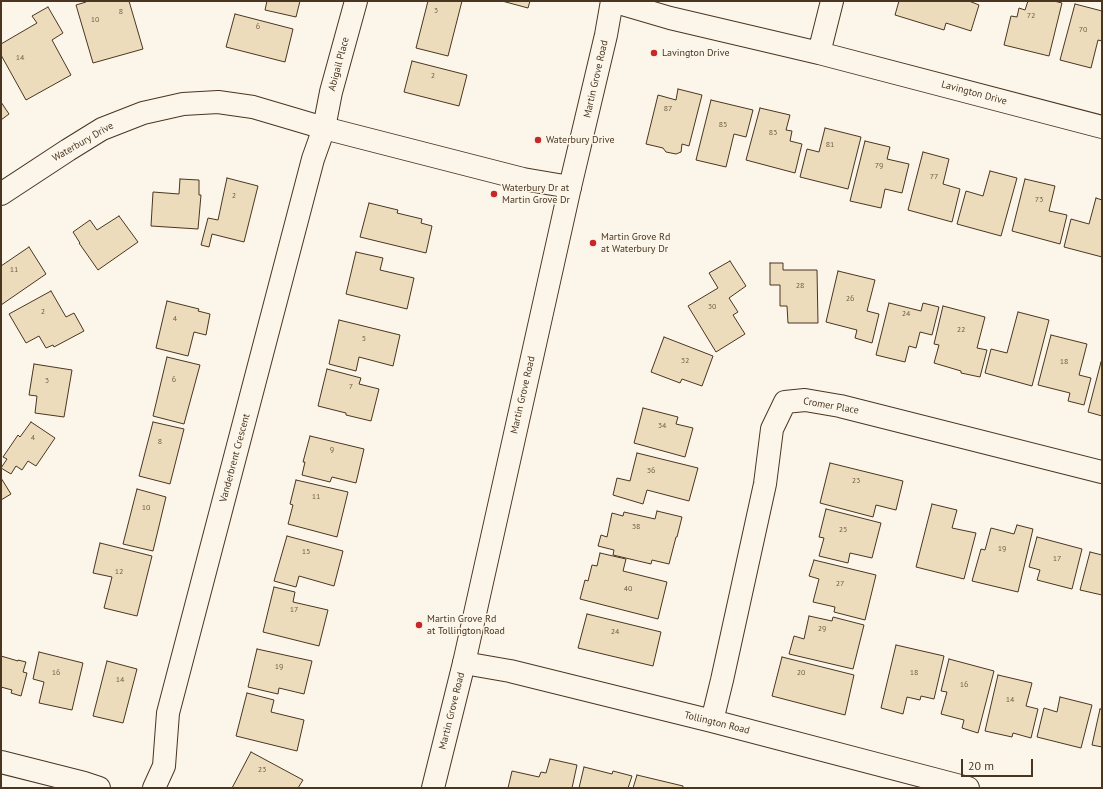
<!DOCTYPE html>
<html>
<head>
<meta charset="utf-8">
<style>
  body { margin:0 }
  #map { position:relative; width:1103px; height:789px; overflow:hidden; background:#fbf6e9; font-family:"PT Sans",sans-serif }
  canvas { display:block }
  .frame { position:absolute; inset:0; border:2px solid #4a3520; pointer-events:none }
  .scale { position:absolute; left:961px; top:759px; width:72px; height:18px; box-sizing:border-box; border:2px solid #4a3520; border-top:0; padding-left:5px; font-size:12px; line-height:14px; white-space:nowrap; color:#4a3520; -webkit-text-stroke:3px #fbf6e9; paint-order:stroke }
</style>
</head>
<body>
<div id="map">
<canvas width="1103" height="789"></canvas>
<div class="frame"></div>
<div class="scale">20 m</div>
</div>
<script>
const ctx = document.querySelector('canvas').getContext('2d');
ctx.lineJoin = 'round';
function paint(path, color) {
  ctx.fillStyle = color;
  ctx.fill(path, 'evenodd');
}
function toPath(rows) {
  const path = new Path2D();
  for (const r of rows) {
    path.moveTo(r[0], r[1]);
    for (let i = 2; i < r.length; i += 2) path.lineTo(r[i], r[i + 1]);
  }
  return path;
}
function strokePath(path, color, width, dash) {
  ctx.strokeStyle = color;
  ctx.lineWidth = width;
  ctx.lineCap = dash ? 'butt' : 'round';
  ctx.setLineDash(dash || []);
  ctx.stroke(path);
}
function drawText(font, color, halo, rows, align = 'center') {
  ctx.font = font + ' "PT Sans",sans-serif';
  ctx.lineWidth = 3;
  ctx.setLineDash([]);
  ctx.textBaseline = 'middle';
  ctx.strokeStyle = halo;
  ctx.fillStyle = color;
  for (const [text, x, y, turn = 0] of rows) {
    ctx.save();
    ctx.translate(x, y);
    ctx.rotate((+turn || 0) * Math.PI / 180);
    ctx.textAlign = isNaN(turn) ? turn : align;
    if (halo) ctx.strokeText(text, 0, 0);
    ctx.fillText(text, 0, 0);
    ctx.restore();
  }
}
const building = toPath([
  [86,1,129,1,143,49,93,63,76,5,86,2,86,1],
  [267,1,300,1,296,17,265,10,267,1],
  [428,1,462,1,448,56,416,48,428,1],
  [502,1,530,1,528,8,502,1],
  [899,1,969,1,979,5,971,31,946,23,944,30,895,15,899,1],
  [1028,1,1054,1,1062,3,1049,56,1004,45,1011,16,1017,17,1019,8,1025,10,1028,1],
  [1075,4,1102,11,1102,41,1098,40,1091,68,1060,60,1075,4],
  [48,7,63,33,52,40,71,75,26,100,1,55,1,44,37,23,32,16,48,7],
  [235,14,293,29,285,62,226,47,235,14],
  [412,61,467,75,459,106,404,92,412,61],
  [678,89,702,95,689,146,682,144,681,152,676,154,666,152,663,148,646,144,658,95,676,100,678,89],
  [711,100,753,110,746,137,734,134,726,167,696,160,711,100],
  [1,102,9,114,1,120,1,102],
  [760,108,790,115,786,130,792,131,790,141,802,144,795,173,746,160,760,108],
  [825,128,861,137,848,189,800,177,807,149,819,152,825,128],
  [865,141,890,147,887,159,909,164,902,193,885,189,881,208,850,201,865,141],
  [923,152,949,159,943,184,960,189,952,222,908,210,923,152],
  [990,171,1017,178,1001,236,957,224,966,191,983,196,990,171],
  [227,178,258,186,244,242,212,234,209,247,201,245,208,218,218,220,227,178],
  [180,179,199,180,199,195,201,195,198,229,151,226,153,192,179,194,180,179],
  [1025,179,1055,186,1049,211,1067,215,1060,244,1012,231,1025,179],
  [1096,198,1102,200,1102,257,1064,247,1071,219,1089,224,1096,198],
  [369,203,398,210,397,213,422,219,421,223,432,226,426,253,360,237,369,203],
  [119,216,138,242,98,270,79,243,80,243,73,232,90,220,97,230,119,216],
  [29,247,46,274,1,305,1,266,29,247],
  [356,252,383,258,380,270,414,278,407,309,346,294,356,252],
  [730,261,746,286,729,298,738,312,733,315,745,334,716,352,688,306,718,288,709,273,730,261],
  [770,263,783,263,783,270,817,270,818,323,788,323,787,306,780,306,780,285,770,285,770,263],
  [838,271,875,280,867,311,879,314,872,343,855,338,857,330,826,322,838,271],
  [51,291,66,317,74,313,84,331,54,347,53,345,46,348,39,336,26,343,9,314,51,291],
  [167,301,199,309,198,311,210,314,206,335,194,332,188,356,156,348,167,301],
  [889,303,921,311,923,303,939,307,932,335,920,332,916,348,909,346,905,362,876,355,889,303],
  [943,306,985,317,977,348,987,350,980,377,961,373,961,371,934,363,939,345,934,344,943,306],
  [1018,312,1049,320,1032,386,985,373,991,349,1007,353,1018,312],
  [339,320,400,335,393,366,359,357,356,371,329,364,339,320],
  [1051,335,1087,344,1079,375,1091,378,1084,405,1068,401,1070,393,1038,385,1051,335],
  [664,337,713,356,702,386,682,379,680,383,651,372,664,337],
  [167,357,200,365,184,424,153,416,167,357],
  [1101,362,1102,362,1102,416,1088,412,1101,362],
  [34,364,72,370,64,417,35,413,37,396,29,395,34,364],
  [327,369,361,378,359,384,379,389,371,421,346,415,346,413,318,406,327,369],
  [643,408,678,417,676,424,693,428,685,457,634,443,643,408],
  [31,422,55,438,36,466,28,461,22,470,16,466,11,474,1,468,7,459,3,457,18,435,20,437,31,422],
  [153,422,184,429,170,484,139,476,153,422],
  [310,436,364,449,356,483,332,477,330,482,302,475,305,462,303,462,310,436],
  [637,453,698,468,689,501,647,490,643,504,613,495,617,478,630,481,637,453],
  [830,463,903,481,896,510,876,505,873,517,820,503,830,463],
  [1,478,11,494,1,500,1,478],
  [296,480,348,492,337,537,288,524,293,505,290,504,296,480],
  [137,489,166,497,153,551,123,544,137,489],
  [932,504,957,510,952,528,976,533,964,579,916,567,932,504],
  [826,509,881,523,872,558,850,553,848,563,819,556,824,538,819,537,826,509],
  [657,511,682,517,677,537,676,537,669,564,652,560,651,564,613,555,614,550,598,546,601,535,607,537,612,513,623,516,624,512,655,519,657,511],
  [1017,525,1033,529,1018,592,972,581,981,549,985,550,991,528,1014,534,1017,525],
  [287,536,343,551,334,586,299,576,296,587,274,581,287,536],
  [1037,537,1082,549,1072,589,1037,580,1040,570,1029,567,1037,537],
  [100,543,152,556,137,616,104,608,112,577,93,573,100,543],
  [1090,552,1102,555,1102,595,1080,590,1090,552],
  [600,553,626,559,623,571,667,582,658,619,580,599,585,580,588,581,592,565,597,566,600,553],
  [814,560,876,575,865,620,834,612,835,607,813,602,819,579,809,576,814,560],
  [274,587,295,592,293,602,328,610,319,646,263,632,274,587],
  [587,614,661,632,653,666,578,648,587,614],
  [809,616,832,621,833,617,864,625,853,669,789,654,794,636,804,639,809,616],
  [896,645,944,656,934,699,921,696,920,700,907,697,903,714,881,708,896,645],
  [257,649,312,661,304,694,279,688,278,694,248,687,257,649],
  [39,652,83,663,72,710,39,703,44,682,33,679,39,652],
  [1,656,18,661,18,660,26,662,23,672,27,673,21,696,11,693,12,690,1,687,1,656],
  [782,657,854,675,845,715,772,696,782,657],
  [949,659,994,671,978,733,962,728,964,720,941,714,947,692,941,691,949,659],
  [107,661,137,669,123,723,93,716,107,661],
  [998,675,1032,683,1026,706,1038,709,1031,738,1013,733,1012,737,985,731,998,675],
  [247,693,274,700,271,712,304,720,297,751,236,736,247,693],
  [1060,697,1092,705,1081,748,1037,737,1044,708,1057,712,1060,697],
  [1100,709,1102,709,1102,747,1092,745,1100,709],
  [251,752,303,780,298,788,232,788,251,752],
  [550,759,577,765,572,788,508,788,512,771,539,777,541,772,546,773,550,759],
  [584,767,612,774,613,771,632,776,628,788,579,788,584,767],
  [637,775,683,786,683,788,633,788,637,775]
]);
paint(building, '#ecdcbc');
strokePath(building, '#4a3520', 1);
const minor = toPath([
  [612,1,670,18,819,53,1102,127],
  [819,53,832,1],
  [1,194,68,150,102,129,143,113,183,104,218,102,253,107,324,128,523,179,570,187],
  [464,663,510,671,712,721,968,788],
  [712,721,722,680,765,484,772,429,785,402,805,400,840,406,1102,472],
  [1,762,84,783,99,788],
  [154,788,164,766,168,713,313,159,324,128,331,92,356,1]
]);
const secondary = toPath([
  [433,788,464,663,570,187,606,35,612,1]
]);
strokePath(minor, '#4a3520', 24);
strokePath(secondary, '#4a3520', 24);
strokePath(minor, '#fbf6e9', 22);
strokePath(secondary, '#fbf6e9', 22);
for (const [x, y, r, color] of [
  [654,53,4,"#c62828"],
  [538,140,4,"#c62828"],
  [494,194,4,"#c62828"],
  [593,243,4,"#c62828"],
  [419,625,4,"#c62828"]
]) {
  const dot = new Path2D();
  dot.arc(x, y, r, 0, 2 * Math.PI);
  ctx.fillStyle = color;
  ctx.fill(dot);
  strokePath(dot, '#fbf6e9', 1.5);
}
drawText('8px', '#725f47', null, [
  ["3",436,11],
  ["8",121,12],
  ["72",1031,16],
  ["10",95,20],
  ["6",258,27],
  ["70",1083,30],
  ["14",20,58],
  ["2",433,76],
  ["87",668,109],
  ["85",723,125],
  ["83",773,133],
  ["81",830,145],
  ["79",879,166],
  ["77",934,177],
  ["2",234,196],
  ["73",1039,200],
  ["11",14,270],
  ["28",800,286],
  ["26",850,299],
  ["30",712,307],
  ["2",43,312],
  ["24",906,314],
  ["4",175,319],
  ["22",961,330],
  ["5",364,339],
  ["32",685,361],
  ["18",1064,362],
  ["6",174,380],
  ["3",47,381],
  ["7",351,387],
  ["34",662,426],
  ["4",33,438],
  ["8",160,442],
  ["9",332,450],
  ["36",651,471],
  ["23",856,481],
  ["11",316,497],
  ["10",146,508],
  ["38",636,527],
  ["25",843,530],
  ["19",1002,549],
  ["15",306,552],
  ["17",1057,559],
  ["12",119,572],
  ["27",840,584],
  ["40",628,589],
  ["17",294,610],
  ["29",822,629],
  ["24",615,632],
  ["19",279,667],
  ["16",56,673],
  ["20",801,673],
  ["18",914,673],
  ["14",120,680],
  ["16",964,685],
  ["14",1010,700],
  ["23",262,770]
]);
drawText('10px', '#4a3520', '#fbf6e9', [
  ["Lavington Drive",662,53],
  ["Waterbury Drive",546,140],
  ["Waterbury Dr at",502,188],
  ["Martin Grove Dr",502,200],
  ["Martin Grove Rd",601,237],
  ["at Waterbury Dr",601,249],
  ["Martin Grove Rd",427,619],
  ["at Tollington Road",427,631]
], 'left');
drawText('10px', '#4a3520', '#fbf6e9', [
  ["Abigail Place",339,64,-75],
  ["Martin Grove Road",596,79,-77],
  ["Lavington Drive",974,93,15],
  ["Waterbury Drive",83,142,-30],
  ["Martin Grove Road",523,395,-77],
  ["Cromer Place",831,406,10],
  ["Vanderbrent Crescent",235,458,-75],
  ["Martin Grove Road",452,711,-76],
  ["Tollington Road",717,723,14]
]);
</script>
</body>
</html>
